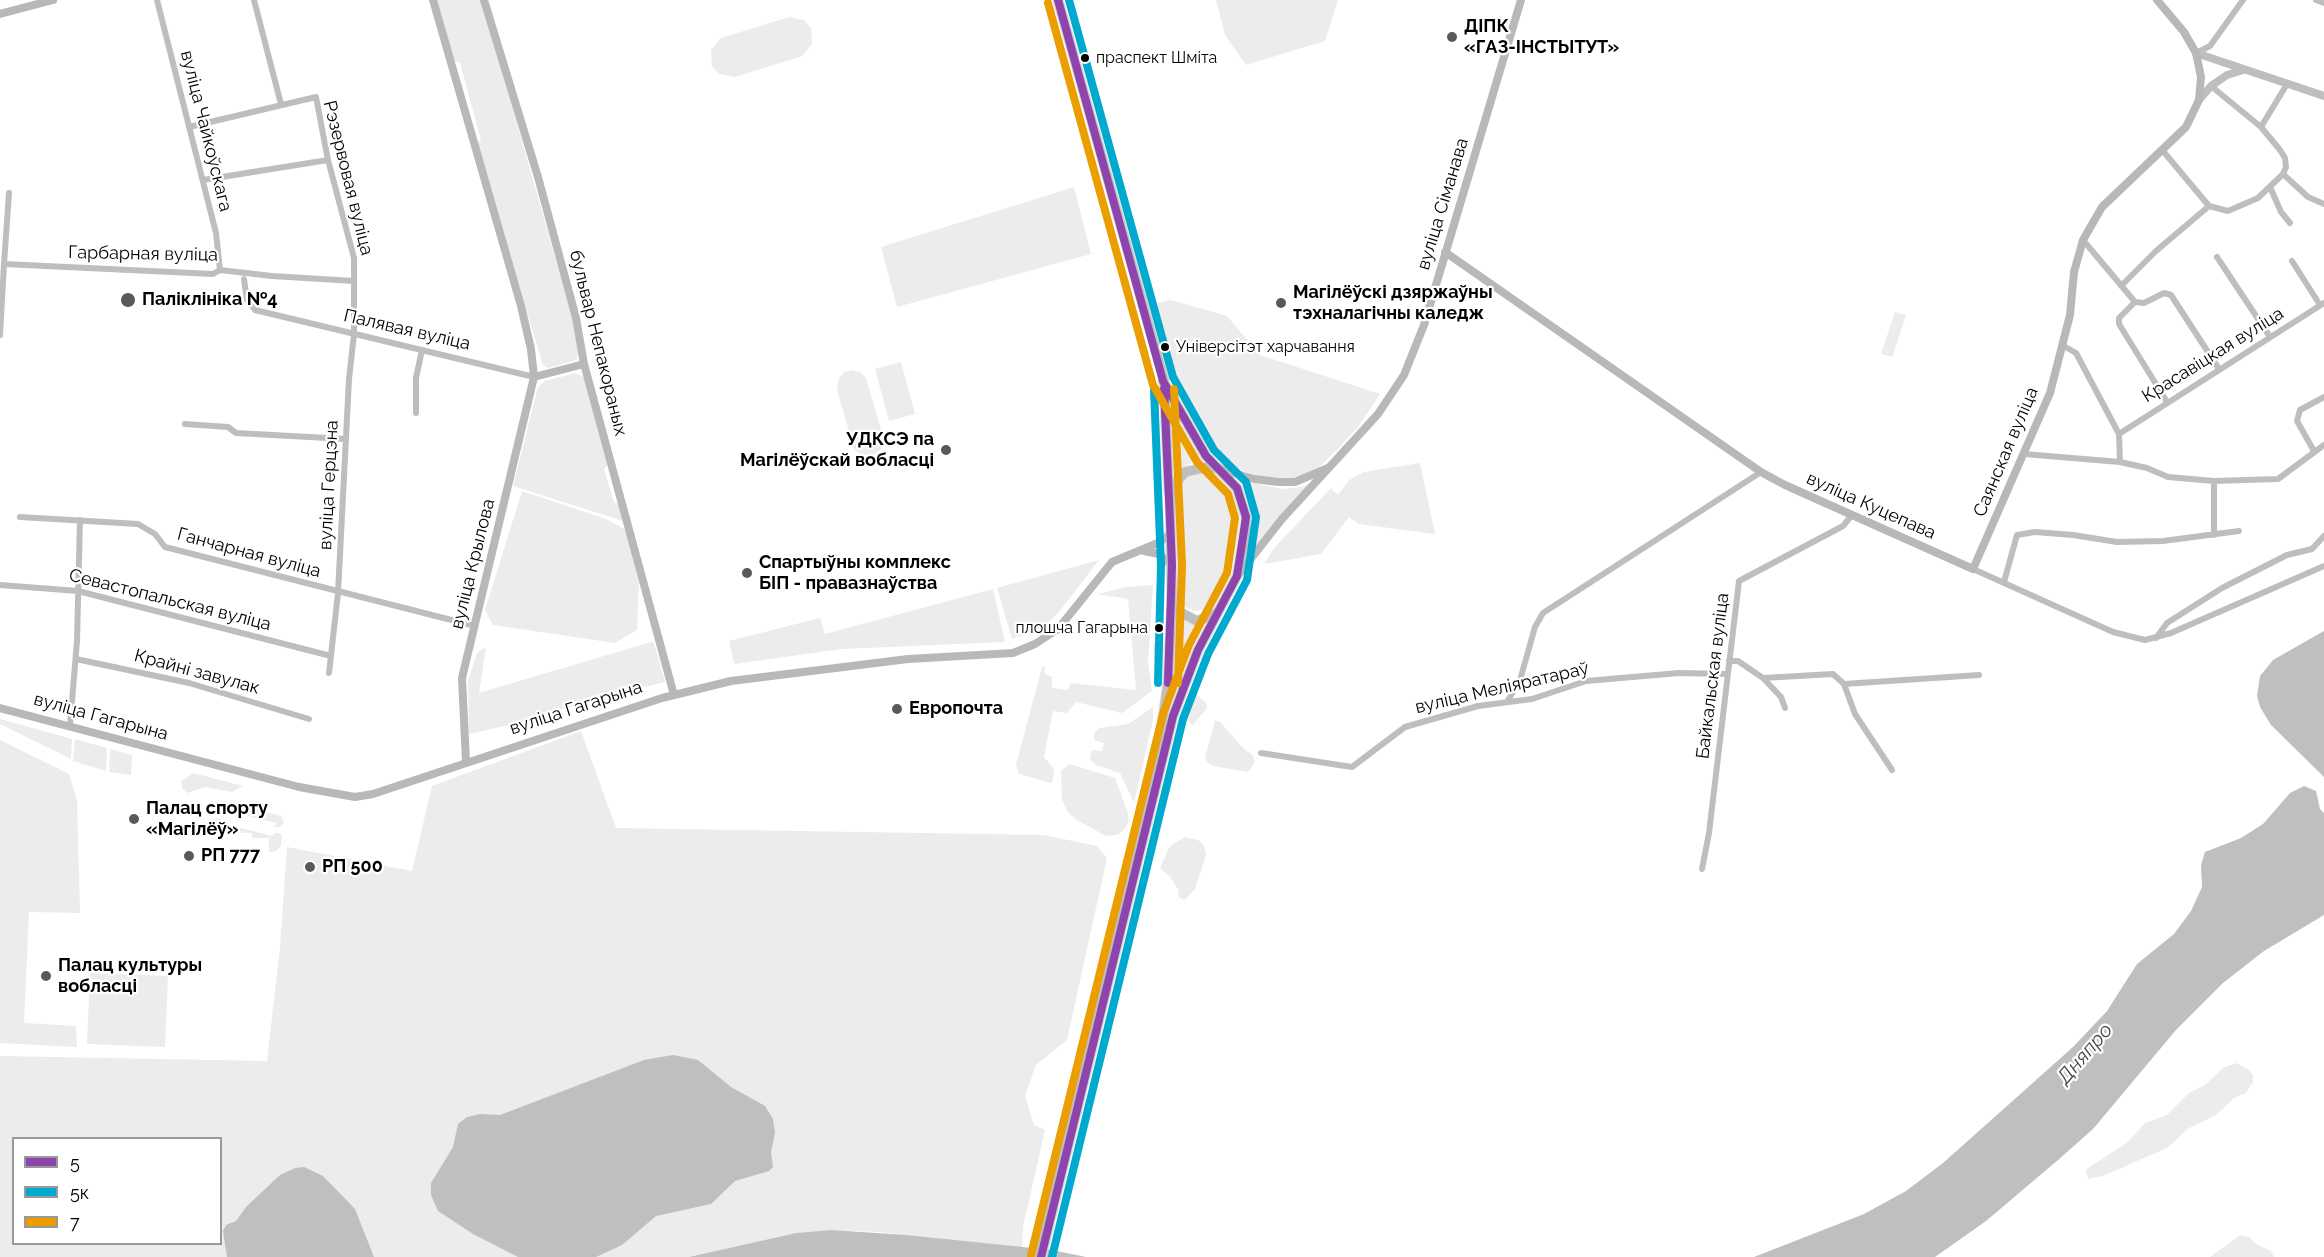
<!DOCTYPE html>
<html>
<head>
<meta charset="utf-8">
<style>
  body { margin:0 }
  #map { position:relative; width:2324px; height:1257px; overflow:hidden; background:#fff; font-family:Raleway,sans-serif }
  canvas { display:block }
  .legend { position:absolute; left:12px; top:1137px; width:210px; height:108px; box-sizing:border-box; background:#fff; border:2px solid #999; margin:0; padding:8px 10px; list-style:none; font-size:18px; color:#000 }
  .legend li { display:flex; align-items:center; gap:12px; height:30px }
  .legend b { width:30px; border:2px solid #999 }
</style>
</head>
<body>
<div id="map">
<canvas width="2324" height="1257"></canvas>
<ul class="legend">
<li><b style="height:8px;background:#8e44ad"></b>5</li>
<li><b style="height:8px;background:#00a9ce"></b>5к</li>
<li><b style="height:8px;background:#eb9e00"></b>7</li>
</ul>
</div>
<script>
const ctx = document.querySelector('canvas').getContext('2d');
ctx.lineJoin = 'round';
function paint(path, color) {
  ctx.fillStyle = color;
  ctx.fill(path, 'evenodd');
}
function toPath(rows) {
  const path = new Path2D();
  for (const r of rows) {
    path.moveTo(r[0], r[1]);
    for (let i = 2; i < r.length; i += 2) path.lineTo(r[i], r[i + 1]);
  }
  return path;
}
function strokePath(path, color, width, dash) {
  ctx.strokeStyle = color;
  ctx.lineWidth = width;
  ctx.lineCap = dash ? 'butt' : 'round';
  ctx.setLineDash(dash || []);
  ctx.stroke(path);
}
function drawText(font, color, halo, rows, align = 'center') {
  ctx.font = font + ' Raleway,sans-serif';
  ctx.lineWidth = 4.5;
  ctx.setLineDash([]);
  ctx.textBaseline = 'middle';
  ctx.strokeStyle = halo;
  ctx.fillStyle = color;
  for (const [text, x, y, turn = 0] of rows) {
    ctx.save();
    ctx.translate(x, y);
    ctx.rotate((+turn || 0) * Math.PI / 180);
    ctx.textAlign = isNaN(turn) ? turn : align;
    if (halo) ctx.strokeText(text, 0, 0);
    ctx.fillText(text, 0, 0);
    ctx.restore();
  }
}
paint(toPath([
  [436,0,482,0,581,349,576,360,548,368,543,365,476,143,481,140,460,63,453,60],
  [1216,0,1338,0,1325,41,1246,65,1225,35],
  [789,17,804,20,811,28,812,44,802,56,735,77,719,74,712,66,711,50,721,38],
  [1074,187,1091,254,897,307,881,247],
  [1171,300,1227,316,1260,355,1380,394,1358,427,1335,452,1319,467,1306,475,1293,478,1261,477,1229,466,1202,443,1187,416,1175,384,1153,304],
  [1895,312,1906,315,1892,357,1881,354],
  [901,362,915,414,889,421,875,369],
  [852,370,860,372,866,378,883,436,882,448,872,456,860,454,854,448,837,390,839,378,844,372],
  [576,373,585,378,608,465,604,469,614,503,618,503,623,521,513,486,538,387,545,381],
  [1169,396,1205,460,1189,464,1178,472],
  [1420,463,1435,534,1359,524,1349,517,1321,554,1264,564,1274,548,1331,488,1338,495,1349,480,1364,472],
  [1214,471,1232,487,1239,505,1241,531,1234,566,1217,602,1204,610,1193,611,1184,606,1178,595,1174,495,1177,487,1186,476,1193,472],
  [1242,481,1283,489,1302,487,1315,481,1250,556,1253,520],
  [522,491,606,519,626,530,639,583,637,630,615,643,493,625,485,610],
  [1099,560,1058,613,1040,630,1012,639,997,588],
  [1153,585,1148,662,1152,691,1122,713,1076,702,1067,713,1053,711,1044,757,1054,769,1053,780,1051,783,1019,774,1016,765,1042,667,1045,667,1044,673,1052,677,1052,688,1068,690,1070,683,1136,690,1128,599,1098,594,1126,587],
  [993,589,1005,642,842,649,734,664,729,641,820,618,825,634],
  [1176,615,1188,622,1204,622,1174,687,1171,688],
  [651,642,654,643,665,682,603,697,509,725,469,734,468,681,477,653,482,649,486,648,479,693],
  [1153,643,1165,643,1161,681,1156,687],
  [1195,693,1207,704,1207,708,1193,725,1187,720],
  [1153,707,1153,720,1134,803,1120,773,1096,765,1090,759,1092,750,1102,751,1104,743,1094,740,1094,734,1099,728,1128,724],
  [0,719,72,739,71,759,0,724],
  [1215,721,1219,721,1245,750,1252,754,1255,762,1248,772,1213,766,1207,762,1205,757],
  [581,731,616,828,1044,835,1097,846,1107,858,1067,1040,1036,1065,1025,1096,1034,1125,1045,1130,1023,1227,1022,1248,878,1232,831,1230,796,1233,689,1257,0,1257,0,1056,267,1061,280,947,287,847,412,871,432,786],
  [14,1138,220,1138,220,1244,14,1244],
  [75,739,107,748,106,771,73,761],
  [0,740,69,774,77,800,80,913,29,912,24,1023,76,1026,77,1047,0,1043],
  [110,749,132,755,131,775,109,772],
  [1069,764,1115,778,1128,813,1129,822,1122,832,1117,835,1106,836,1075,819,1068,812,1062,800,1061,771],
  [194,773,197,774,243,786,232,792,205,787,188,793,182,789,181,781],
  [224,801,281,816,284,822,280,827,275,827,276,823,224,810,223,814,217,812,215,807],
  [215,818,221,819,221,823,273,836,274,833,279,833,282,836,281,845,276,851,269,852,269,838,252,838,252,833,215,832,214,837,211,834],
  [1185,837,1198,840,1204,845,1206,855,1195,889,1185,900,1179,898,1178,889,1170,877,1160,868,1170,846],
  [90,973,168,976,165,1047,87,1044],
  [2236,1063,2249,1070,2253,1076,2253,1082,2246,1093,2234,1098,2216,1115,2189,1128,2167,1148,2103,1176,2088,1179,2086,1172,2088,1168,2128,1142,2145,1123,2167,1115,2189,1093,2205,1085,2223,1068],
  [2240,1235,2249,1237,2256,1244,2271,1251,2274,1257,2210,1257]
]), '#ececec');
paint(toPath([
  [2324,631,2324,777,2271,725,2260,707,2257,696,2260,676,2273,660],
  [2304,786,2316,791,2320,809,2324,813,2324,915,2264,951,2223,983,2176,1030,2093,1129,2058,1160,1986,1221,1935,1257,1754,1257,1864,1214,1906,1191,1943,1163,2073,1047,2107,1011,2137,964,2174,934,2191,911,2202,887,2201,865,2205,852,2241,838,2263,824,2290,793],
  [673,1055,698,1060,731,1087,765,1106,773,1119,775,1133,771,1152,773,1167,769,1171,735,1181,711,1204,656,1216,622,1245,596,1257,518,1257,473,1234,438,1211,431,1195,431,1183,453,1147,458,1124,467,1117,480,1114,500,1115,644,1060],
  [304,1167,323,1176,355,1209,374,1257,227,1257,223,1231,226,1225,236,1221,246,1207,280,1175,295,1168],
  [831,1230,906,1235,1052,1250,1086,1257,689,1257,796,1233]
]), '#bfbfbf');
const primary = toPath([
  [1058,0,1164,380,1169,493],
  [1172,603,1178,611,1197,621,1217,613],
  [1034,1257,1162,725,1168,683,1172,603,1170,498,1173,486,1185,472,1207,467,1220,469],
  [1041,1257,1173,716,1198,650,1237,576,1245,538,1246,517,1237,488,1206,456,1163,381]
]);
strokePath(primary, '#dbdbdb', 11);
strokePath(toPath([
  [157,0,216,233,220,270],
  [254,0,281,104],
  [2316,0,2324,3],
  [2196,53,2210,46,2243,0],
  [2211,86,2261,127,2280,150,2285,158,2286,167,2283,174,2308,197,2324,204],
  [189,127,316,97,328,160,354,258,354,334,349,379,338,593,329,673],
  [2261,127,2287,84],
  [2163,151,2209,206],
  [203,180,328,160],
  [2270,187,2281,212,2290,223],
  [2209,206,2228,211,2258,198,2283,174],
  [2083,240,2135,302],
  [2217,257,2270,337],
  [2292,261,2320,305],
  [4,264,9,193],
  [244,279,247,300,255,310,534,377],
  [2121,286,2156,251,2209,206],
  [2135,302,2144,303,2164,293,2171,295,2219,369],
  [2135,302,2119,318,2119,324,2167,402],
  [0,335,4,264,213,274,220,270,272,276,354,281],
  [2062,345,2076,353,2119,434,2120,462],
  [416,413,416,378,422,350],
  [185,424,228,427,236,433,346,439],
  [2119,434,2324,303],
  [2314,451,2297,421,2300,410,2324,397],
  [2024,454,2120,462,2147,468,2168,477,2214,481,2278,479,2324,445],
  [20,517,138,524,155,534,165,547,475,626],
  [2214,535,2214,481],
  [1973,569,2113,632,2145,640,2171,633,2324,566],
  [2004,582,2017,535,2035,532,2073,535,2117,542,2163,541,2239,531],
  [0,585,78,591,331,656],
  [2156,638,2167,623,2222,588,2287,555,2312,549,2324,536],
  [76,659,189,683,309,719],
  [1729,661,1738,661,1763,678,1781,697,1785,708],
  [1763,678,1833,674,1844,684,1855,714,1892,770],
  [1844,684,1979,675],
  [1507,702,1520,680,1535,627,1543,613,1761,472],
  [70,725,77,641,80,520],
  [1261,753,1352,767,1405,727,1478,706,1532,699,1586,681,1679,673,1728,674],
  [1702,869,1709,833,1739,581,1843,526,1852,515]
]), '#bebebe', 6);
strokePath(toPath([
  [2196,53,2324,96],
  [2199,100,2211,86,2227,75,2243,70]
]), '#bebebe', 8);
strokePath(toPath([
  [433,0,521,306,531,349,534,377,462,678,466,762],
  [484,0,538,177,576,318,584,364,674,695],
  [0,14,53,0],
  [1445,252,1761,472,1785,485,1973,569,2050,393,2070,315,2074,272,2083,240,2102,207,2186,127,2199,100,2201,77,2196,53,2184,32,2157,0],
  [534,377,584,364],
  [1220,469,1254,479,1279,482,1295,482,1328,468],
  [1144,551,1159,554,1172,565],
  [1238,575,1282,519,1378,414,1404,375,1424,325,1521,0],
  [0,708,299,787,355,797,373,794,662,698,731,681,908,659,1013,653,1035,644,1058,629,1112,562,1160,542,1171,533]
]), '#b8b8b8', 8);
strokePath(primary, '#bebebe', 9);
strokePath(toPath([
  [1164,389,1172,565,1168,683],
  [1041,1257,1173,716,1198,650,1237,576,1246,517,1237,488,1206,456,1163,381,1058,0]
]), '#8e44ad', 8);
strokePath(toPath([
  [1154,389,1161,565,1158,683],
  [1052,1257,1183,719,1208,654,1247,580,1256,517,1246,482,1214,450,1173,377,1069,0]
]), '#00a9ce', 8);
strokePath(toPath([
  [1174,389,1182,565,1178,683],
  [1031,1255,1163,714,1189,645,1227,573,1235,518,1228,494,1197,462,1153,385,1048,3]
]), '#eb9e00', 8);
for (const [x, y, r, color] of [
  [1452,37,6,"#595959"],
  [1085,58,5,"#000"],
  [128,300,8,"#595959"],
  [1281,303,6,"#595959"],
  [1165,347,5,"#000"],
  [946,450,6,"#595959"],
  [747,573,6,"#595959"],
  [1159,628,5,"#000"],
  [897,709,6,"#595959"],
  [134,819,6,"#595959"],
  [189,856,6,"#595959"],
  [310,867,6,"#595959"],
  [46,976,6,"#595959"]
]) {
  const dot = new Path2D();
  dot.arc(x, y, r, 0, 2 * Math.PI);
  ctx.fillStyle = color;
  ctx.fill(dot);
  strokePath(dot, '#fff', 2);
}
drawText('16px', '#000', '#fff', [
  ["праспект Шміта",1096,58],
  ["Універсітэт харчавання",1176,347],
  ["плошча Гагарына",1148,628,"right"]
], 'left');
drawText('bold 18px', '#000', '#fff', [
  ["ДІПК",1464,27],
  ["«ГАЗ-ІНСТЫТУТ»",1464,48],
  ["Магілёўскі дзяржаўны",1293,293],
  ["тэхналагічны каледж",1293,314],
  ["Паліклініка №4",142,300],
  ["УДКСЭ па",934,440,"right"],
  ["Магілёўскай вобласці",934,461,"right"],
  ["Спартыўны комплекс",759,563],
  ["БІП - правазнаўства",759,584],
  ["Европочта",909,709],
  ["Палац спорту",146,809],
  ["«Магілёў»",146,830],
  ["РП 777",201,856],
  ["РП 500",322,867],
  ["Палац культуры",58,966],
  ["вобласці",58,987]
], 'left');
drawText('18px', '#000', '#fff', [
  ["вуліца Чайкоўскага",206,131,76],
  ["Рэзервовая вуліца",348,178,76],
  ["вуліца Сіманава",1443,204,-73],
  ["Гарбарная вуліца",143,254,1],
  ["Палявая вуліца",407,330,13],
  ["бульвар Непакораных",598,343,76],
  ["Красавіцкая вуліца",2213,355,-32],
  ["Саянская вуліца",2006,452,-67],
  ["вуліца Герцэна",329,485,-87],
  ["вуліца Куцепава",1871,506,24],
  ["Ганчарная вуліца",249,553,15],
  ["вуліца Крылова",473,564,-76],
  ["Севастопальская вуліца",170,600,14],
  ["Крайні завулак",197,672,15],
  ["Байкальская вуліца",1713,676,-83],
  ["вуліца Меліяратараў",1502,688,-13],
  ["вуліца Гагарына",576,708,-18],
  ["вуліца Гагарына",101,717,15]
]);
drawText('italic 20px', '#444', '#fff', [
  ["Дняпро",2085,1054,-49]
]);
</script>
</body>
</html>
